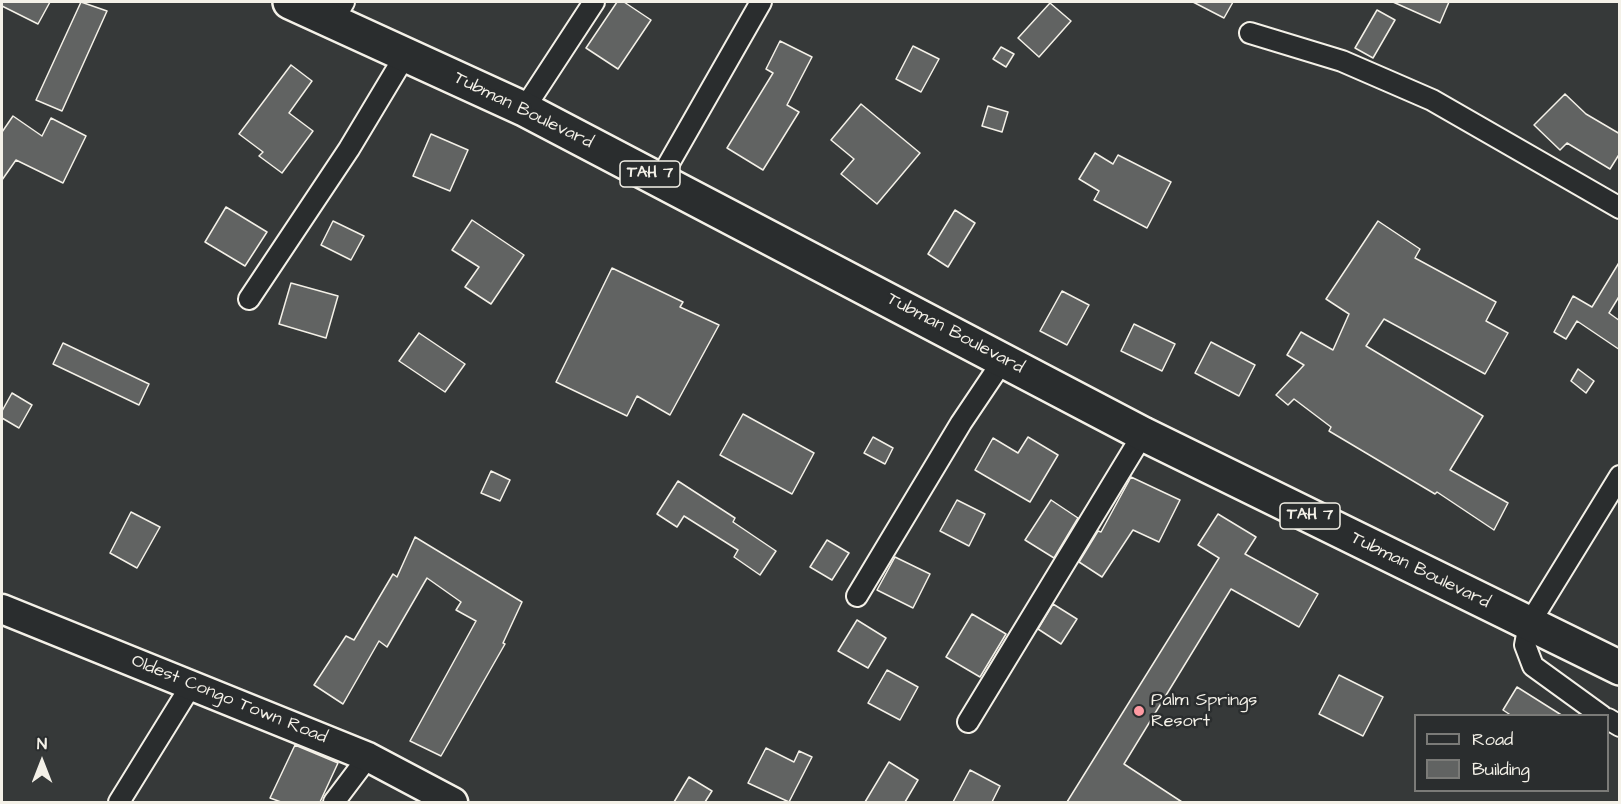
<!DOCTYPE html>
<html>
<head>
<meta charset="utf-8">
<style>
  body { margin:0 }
  #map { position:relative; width:1621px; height:804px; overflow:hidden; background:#363939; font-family:"Architects Daughter",sans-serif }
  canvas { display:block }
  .frame { position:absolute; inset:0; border:3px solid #f4f1e8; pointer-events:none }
  .legend { position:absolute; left:1414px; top:714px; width:195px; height:78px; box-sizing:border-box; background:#2a2d2e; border:2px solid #7b7b78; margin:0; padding:8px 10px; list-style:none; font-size:18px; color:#f4f1e8 }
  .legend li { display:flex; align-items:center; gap:12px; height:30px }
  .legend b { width:30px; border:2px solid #7b7b78 }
  .north { position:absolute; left:12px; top:732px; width:60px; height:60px; -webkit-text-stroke:4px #2a2d2e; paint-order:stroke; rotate:0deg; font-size:16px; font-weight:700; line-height:24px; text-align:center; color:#f4f1e8 }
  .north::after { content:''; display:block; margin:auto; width:21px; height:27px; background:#f4f1e8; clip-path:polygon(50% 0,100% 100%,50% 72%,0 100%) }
</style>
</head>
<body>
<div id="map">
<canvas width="1621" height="804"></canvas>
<div class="frame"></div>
<ul class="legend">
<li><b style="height:8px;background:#2a2d2e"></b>Road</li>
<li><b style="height:16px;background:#616362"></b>Building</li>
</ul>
<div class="north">N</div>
</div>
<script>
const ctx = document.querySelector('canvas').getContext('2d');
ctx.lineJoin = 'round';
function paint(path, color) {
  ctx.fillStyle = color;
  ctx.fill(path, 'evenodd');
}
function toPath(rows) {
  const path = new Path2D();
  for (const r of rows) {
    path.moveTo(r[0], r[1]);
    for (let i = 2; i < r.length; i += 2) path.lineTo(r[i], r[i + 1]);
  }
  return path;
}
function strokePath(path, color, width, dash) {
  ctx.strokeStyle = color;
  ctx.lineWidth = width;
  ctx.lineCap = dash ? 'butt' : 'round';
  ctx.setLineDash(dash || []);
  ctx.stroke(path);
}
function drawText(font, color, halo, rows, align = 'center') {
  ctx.font = font + ' "Architects Daughter",sans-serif';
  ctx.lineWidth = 5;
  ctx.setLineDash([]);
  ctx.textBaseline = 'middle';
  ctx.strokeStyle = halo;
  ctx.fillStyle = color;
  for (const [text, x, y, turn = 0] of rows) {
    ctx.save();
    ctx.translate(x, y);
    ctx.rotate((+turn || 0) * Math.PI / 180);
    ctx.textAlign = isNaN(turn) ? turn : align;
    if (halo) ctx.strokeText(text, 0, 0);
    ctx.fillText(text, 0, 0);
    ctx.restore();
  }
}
const building = toPath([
  [2,2,50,2,38,24,2,6,2,2],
  [81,2,107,11,62,111,36,100,81,2],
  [617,2,624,2,651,20,618,69,586,48,617,2],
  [1193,2,1233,2,1224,18,1193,2],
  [1393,2,1449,2,1440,23,1393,2],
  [1050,3,1071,21,1039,57,1018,38,1050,3],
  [1377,10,1395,20,1373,58,1355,48,1377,10],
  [780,41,812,57,787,105,799,112,763,170,727,148,773,73,766,69,780,41],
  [913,46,939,59,921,92,896,79,913,46],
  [1001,47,1014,54,1006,67,993,59,1001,47],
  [291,65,312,81,289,113,313,131,282,173,259,156,263,152,239,134,291,65],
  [1565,94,1586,114,1620,134,1620,153,1610,169,1567,143,1560,150,1534,125,1565,94],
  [861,104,920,153,877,204,841,174,854,159,831,140,861,104],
  [988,106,1008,112,1002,132,982,126,988,106],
  [13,116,42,136,51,118,86,136,63,183,16,160,2,180,2,132,13,116],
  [431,134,468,150,450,191,413,176,431,134],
  [1095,153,1113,164,1118,155,1171,182,1147,228,1094,200,1099,191,1079,179,1095,153],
  [226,207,267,232,245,266,205,242,226,207],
  [955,210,975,223,948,267,928,254,955,210],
  [472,220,524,255,491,304,465,287,479,267,452,250,472,220],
  [333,221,364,236,351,260,321,245,333,221],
  [1378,221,1420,249,1415,258,1496,302,1486,321,1508,333,1485,374,1384,319,1366,346,1483,416,1450,470,1508,503,1494,530,1437,492,1435,494,1329,431,1331,427,1294,399,1288,405,1276,395,1304,365,1287,355,1301,332,1333,350,1349,314,1326,299,1378,221],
  [1620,261,1620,295,1609,313,1620,321,1620,350,1577,321,1566,339,1554,332,1573,296,1592,307,1620,261],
  [612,268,683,302,680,307,719,325,670,415,637,396,627,416,556,382,612,268],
  [291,283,338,296,326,338,279,324,291,283],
  [1062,291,1089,305,1067,345,1040,331,1062,291],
  [1134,324,1175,344,1162,371,1121,351,1134,324],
  [419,333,465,364,445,392,399,361,419,333],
  [1211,342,1255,365,1239,396,1195,373,1211,342],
  [63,343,149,384,139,405,53,364,63,343],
  [1578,369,1594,381,1586,393,1571,381,1578,369],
  [12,393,32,405,19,428,2,418,2,411,12,393],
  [743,414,814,453,792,494,720,455,743,414],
  [873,437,893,448,885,464,864,453,873,437],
  [1028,437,1058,455,1030,502,975,470,993,438,1018,453,1028,437],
  [491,471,510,480,500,501,481,493,491,471],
  [1131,477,1180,500,1159,542,1133,530,1102,577,1079,562,1098,531,1101,532,1131,477],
  [678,481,735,518,733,522,776,551,760,575,734,557,738,550,684,516,677,527,657,514,678,481],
  [957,500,985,514,969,546,940,531,957,500],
  [1051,500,1078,518,1054,558,1025,540,1051,500],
  [131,512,160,527,137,568,110,553,131,512],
  [1218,514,1256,537,1245,554,1318,594,1299,627,1231,589,1124,764,1182,802,1067,802,1219,558,1198,545,1218,514],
  [415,537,522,602,503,643,505,644,441,756,410,741,476,621,456,610,461,602,427,578,387,647,379,641,343,704,314,685,346,636,354,640,393,574,397,577,415,537],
  [827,540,849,553,832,580,810,567,827,540],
  [895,557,930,574,913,608,877,590,895,557],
  [1053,604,1077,619,1061,644,1038,629,1053,604],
  [972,614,1006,634,980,677,946,657,972,614],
  [857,620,886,638,868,668,838,651,857,620],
  [887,670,918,687,900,720,868,703,887,670],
  [1339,675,1383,697,1363,736,1319,714,1339,675],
  [1517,687,1563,716,1512,716,1503,710,1517,687],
  [295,745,338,763,320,802,281,802,270,798,295,745],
  [766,748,794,762,799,751,812,757,789,802,748,783,766,748],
  [889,762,918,780,905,802,865,802,889,762],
  [970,770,1000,786,992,802,953,802,970,770],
  [689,777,712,791,705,802,674,802,689,777]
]);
paint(building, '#616362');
strokePath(building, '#f4f1e8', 1.5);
const street = toPath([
  [333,21,344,2],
  [1250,33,1342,61,1432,100,1620,208],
  [524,109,594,2],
  [660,179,761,2],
  [249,299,349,149,406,54],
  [857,596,961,423,1004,359],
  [1602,716,1533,666,1525,645,1529,624,1620,476],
  [1608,719,1620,726],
  [968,722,1143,434],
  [119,802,192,684],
  [334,802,368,757]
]);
const secondary = toPath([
  [2,609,368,757,453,802]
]);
const highway = toPath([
  [290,2,524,109,1143,434,1620,668]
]);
strokePath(street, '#f4f1e8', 24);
strokePath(secondary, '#f4f1e8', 33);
strokePath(highway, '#f4f1e8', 38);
strokePath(street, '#2a2d2e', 20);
strokePath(secondary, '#2a2d2e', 28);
strokePath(highway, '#2a2d2e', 33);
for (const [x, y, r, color] of [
  [1139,711,6,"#ff9aa2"]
]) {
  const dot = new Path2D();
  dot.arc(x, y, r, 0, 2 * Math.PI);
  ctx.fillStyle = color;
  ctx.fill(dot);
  strokePath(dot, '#2a2d2e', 2);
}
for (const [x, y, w] of [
  [650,174,60],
  [1310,516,60]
]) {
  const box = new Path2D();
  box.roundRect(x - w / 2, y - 13, w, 26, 4.5);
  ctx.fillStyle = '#2a2d2e';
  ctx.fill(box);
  strokePath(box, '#f4f1e8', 1.5);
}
drawText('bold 16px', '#f4f1e8', null, [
  ["TAH 7",650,174],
  ["TAH 7",1310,516]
]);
drawText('18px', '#f4f1e8', '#2a2d2e', [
  ["Tubman Boulevard",523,111,26],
  ["Tubman Boulevard",955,334,28],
  ["Tubman Boulevard",1420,571,26],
  ["Oldest Congo Town Road",229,700,22]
]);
drawText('18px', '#f4f1e8', '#2a2d2e', [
  ["Palm Springs",1151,701],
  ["Resort",1151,722]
], 'left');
</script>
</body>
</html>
